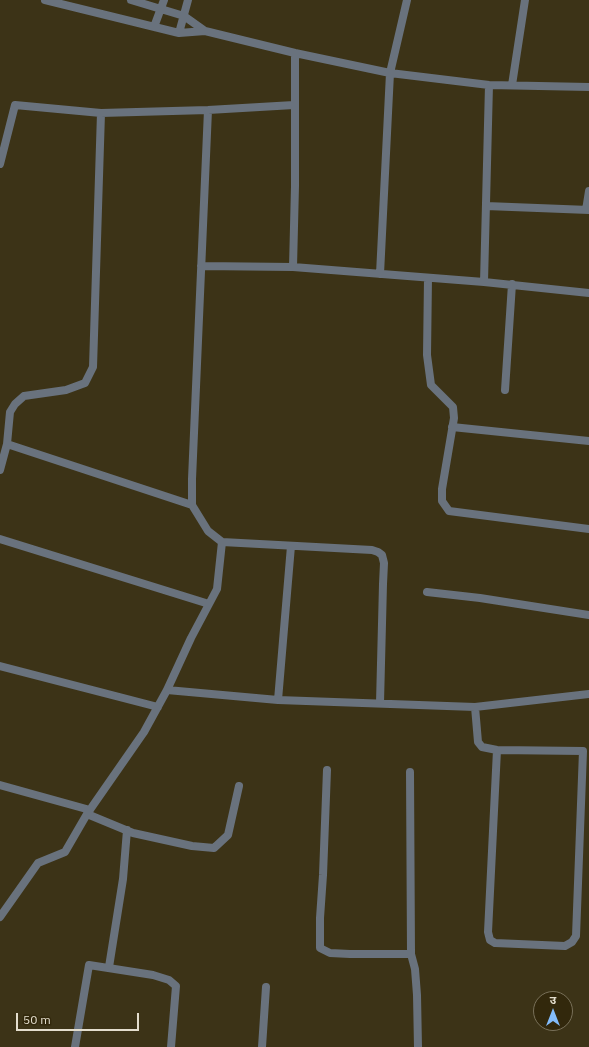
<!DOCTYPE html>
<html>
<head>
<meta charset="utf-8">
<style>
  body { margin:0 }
  #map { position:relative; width:589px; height:1047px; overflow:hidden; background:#3c3317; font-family:"IBM Plex Sans","Noto Sans Devanagari",sans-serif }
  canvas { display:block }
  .north { position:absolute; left:533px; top:991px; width:40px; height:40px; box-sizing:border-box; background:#32280c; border:1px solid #79715a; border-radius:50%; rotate:0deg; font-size:11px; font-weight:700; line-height:16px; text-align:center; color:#e4dece }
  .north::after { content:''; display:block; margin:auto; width:14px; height:18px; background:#83bcfb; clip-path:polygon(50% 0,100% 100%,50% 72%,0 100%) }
  .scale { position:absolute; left:16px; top:1013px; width:123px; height:18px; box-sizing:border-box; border:2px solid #e4dece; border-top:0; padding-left:5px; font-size:12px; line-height:14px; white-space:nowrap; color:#e4dece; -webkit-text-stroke:3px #32280c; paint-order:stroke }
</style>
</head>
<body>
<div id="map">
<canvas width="589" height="1047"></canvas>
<div class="north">उ</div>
<div class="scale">50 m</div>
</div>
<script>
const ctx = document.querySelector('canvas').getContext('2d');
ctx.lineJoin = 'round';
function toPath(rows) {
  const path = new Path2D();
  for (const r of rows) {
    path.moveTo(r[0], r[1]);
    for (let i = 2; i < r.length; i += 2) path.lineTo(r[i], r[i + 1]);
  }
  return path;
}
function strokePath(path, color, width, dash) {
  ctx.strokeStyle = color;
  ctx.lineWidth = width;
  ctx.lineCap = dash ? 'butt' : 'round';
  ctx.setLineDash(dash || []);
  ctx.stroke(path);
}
strokePath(toPath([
  [45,0,179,33,205,31,295,53,390,73,489,85,589,87],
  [131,0,184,16,205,31],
  [154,27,164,0],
  [179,33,188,0],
  [512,85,525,0],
  [0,164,15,105,101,113,208,110,294,105],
  [486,206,589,210],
  [586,210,589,191],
  [201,266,293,267,295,186,295,53],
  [293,267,484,282,589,293],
  [380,274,390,73,407,0],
  [428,278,427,355,431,385,453,407,454,418,442,489,442,501,449,511,589,529],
  [484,282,489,85],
  [505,390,512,284],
  [452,427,589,441],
  [7,444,192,505],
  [0,470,7,444,10,412,15,404,24,396,66,390,85,383,93,367,101,113],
  [0,539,209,604],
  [222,542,372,550,378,552,382,555,384,563,383,584,380,703],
  [427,592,480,598,589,615],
  [0,666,158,707],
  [167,690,278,700,475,707,589,694],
  [278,700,291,546],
  [475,707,478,742,482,747,497,750,583,751,576,936,572,942,565,946,495,943,490,940,488,932,497,750],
  [327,770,323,875,320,918,320,948,330,953,350,954,411,954],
  [410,772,411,954,415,969,417,995,418,1047],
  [0,785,90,810],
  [87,814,133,833,192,846,214,848,228,835,239,786],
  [0,917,38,863,65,852,87,814,144,732,167,690,191,638,217,589,222,542,208,531,192,505,192,479,208,110],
  [109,967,123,879,127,830],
  [75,1047,89,965,153,975,169,980,176,986,171,1047],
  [262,1047,266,987]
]), '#69727d', 8);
</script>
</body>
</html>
